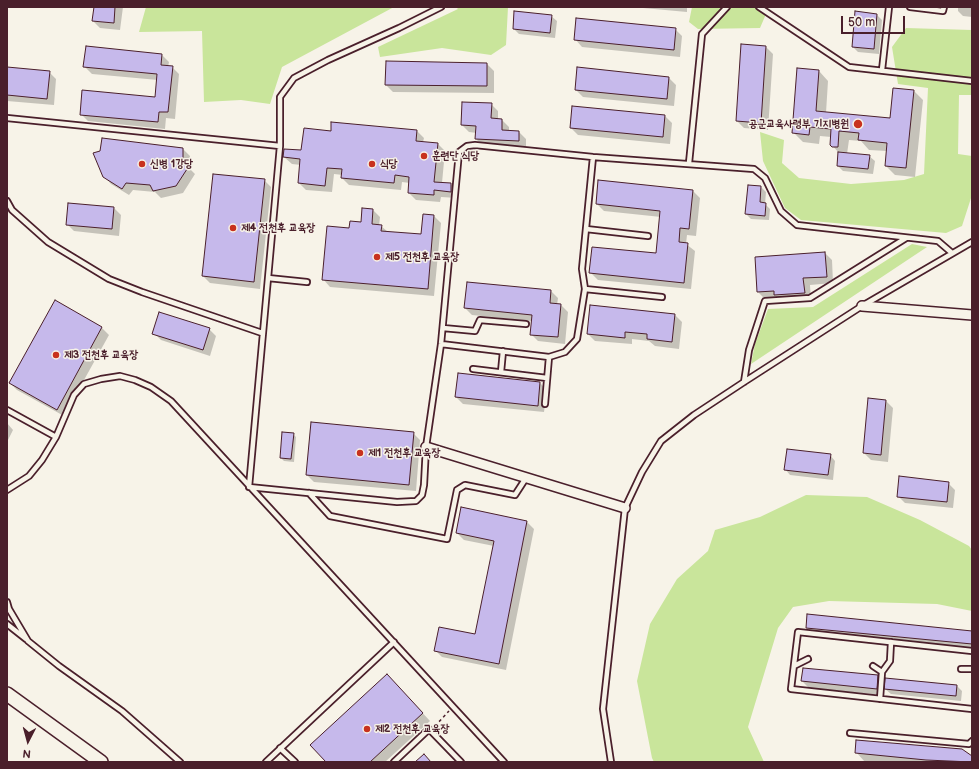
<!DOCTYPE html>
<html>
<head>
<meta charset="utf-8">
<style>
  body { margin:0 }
  #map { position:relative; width:979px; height:769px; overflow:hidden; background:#f7f3e8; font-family:"Balsamiq Sans",sans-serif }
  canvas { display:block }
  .frame { position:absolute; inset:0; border:8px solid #4a1f2b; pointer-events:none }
  .north { position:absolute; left:8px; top:721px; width:40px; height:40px; -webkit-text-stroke:3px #f7f3e8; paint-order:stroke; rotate:186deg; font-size:11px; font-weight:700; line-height:16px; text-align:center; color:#4a1f2b }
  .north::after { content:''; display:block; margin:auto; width:14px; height:18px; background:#4a1f2b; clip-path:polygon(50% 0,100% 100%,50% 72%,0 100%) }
  .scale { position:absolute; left:841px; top:16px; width:64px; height:18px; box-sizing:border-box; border:2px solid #4a1f2b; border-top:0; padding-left:5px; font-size:12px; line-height:14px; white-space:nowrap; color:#4a1f2b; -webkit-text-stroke:3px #f7f3e8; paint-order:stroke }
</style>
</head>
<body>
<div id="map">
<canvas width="979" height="769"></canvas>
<div class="frame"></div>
<div class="north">N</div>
<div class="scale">50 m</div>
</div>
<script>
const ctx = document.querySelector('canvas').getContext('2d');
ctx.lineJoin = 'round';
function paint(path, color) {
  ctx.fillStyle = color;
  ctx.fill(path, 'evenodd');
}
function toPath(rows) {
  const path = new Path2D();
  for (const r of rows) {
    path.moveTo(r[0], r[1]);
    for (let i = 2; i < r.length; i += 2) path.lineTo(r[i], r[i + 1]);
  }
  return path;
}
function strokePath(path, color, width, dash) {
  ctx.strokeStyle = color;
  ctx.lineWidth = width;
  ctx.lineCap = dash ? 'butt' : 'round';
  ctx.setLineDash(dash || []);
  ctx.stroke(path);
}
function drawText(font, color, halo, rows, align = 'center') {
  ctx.font = font + ' "Balsamiq Sans","Poor Story",sans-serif';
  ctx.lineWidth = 3;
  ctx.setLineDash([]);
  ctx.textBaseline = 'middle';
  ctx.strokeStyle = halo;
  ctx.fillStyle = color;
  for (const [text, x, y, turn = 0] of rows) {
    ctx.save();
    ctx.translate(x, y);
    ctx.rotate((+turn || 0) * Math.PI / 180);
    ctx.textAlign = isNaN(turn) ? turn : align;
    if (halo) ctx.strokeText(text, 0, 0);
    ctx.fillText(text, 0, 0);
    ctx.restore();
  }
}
paint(toPath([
  [146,7,394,7,282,67,270,104,241,100,204,102,202,31,139,32],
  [456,7,508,7,506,45,491,55,442,48,380,57,378,47,458,9],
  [692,7,769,7,760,28,698,29,689,22],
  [906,28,972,30,972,95,959,95,958,154,972,156,972,195,962,226,946,233,801,220,785,208,763,161,760,132,784,140,782,163,799,178,851,184,904,180,924,174,928,88,898,84,892,47],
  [912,244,927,247,751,364,755,344,768,309,813,307],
  [806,495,867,497,920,520,969,546,972,550,972,611,937,604,829,601,793,607,778,628,748,727,764,762,654,762,652,758,637,681,650,624,677,579,708,551,715,530,760,517]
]), '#c9e59b');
paint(toPath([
  [95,7,123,7,120,30,100,28,93,21],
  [632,7,687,7,687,12],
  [958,7,972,7,972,17,963,16,958,11],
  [856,12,877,15,882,20,879,54,858,52,853,47],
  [551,16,557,21,555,38,519,34,514,29],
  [675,29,682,36,680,57,582,47,575,39],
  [766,47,773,54,768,130,744,128,737,121],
  [162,55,169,62,168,67,172,67,179,74,175,119,166,118,165,129,88,121,81,114,156,98,158,80,92,74,85,67],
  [487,64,494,71,494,93,393,92,386,85],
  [7,68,49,72,56,79,54,105,7,101],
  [578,68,669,78,676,85,674,106,583,97,576,90],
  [819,71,828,81,826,113,891,119,914,91,923,100,915,177,895,175,886,166,887,151,869,150,861,141,849,140,847,154,869,156,875,161,873,174,843,171,838,166,839,153,831,144,831,137,820,136,819,144,803,142,793,132],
  [463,103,491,104,498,111,498,120,502,120,509,127,509,131,519,132,526,139,526,148,483,146,476,139,477,133,469,132,462,125],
  [665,116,672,123,670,144,578,135,571,128],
  [417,131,424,138,423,142,437,143,445,151,442,183,451,184,458,191,457,198,441,197,440,202,416,200,409,193,410,183,402,182,401,190,349,185,342,178,343,175,334,174,332,192,306,190,299,183,301,165,292,164,284,157,302,151,331,132],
  [183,149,190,156,189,168,195,174,183,193,161,198,155,192,133,190,129,195,111,184,104,176],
  [264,180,271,187,260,289,210,283,203,276],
  [599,182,693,191,700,198,696,236,687,235,686,244,695,251,691,289,598,280,591,273,657,254,661,217,604,211,597,204],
  [761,187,766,192,765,204,770,209,769,220,751,219,746,214],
  [114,208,121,215,119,236,74,231,67,224],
  [373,210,380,217,379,226,381,226,388,232,422,236,424,215,434,216,441,223,434,296,330,287,323,279,350,229,361,223],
  [825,253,832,260,833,283,810,285,811,300,782,302,765,299,758,292],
  [468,283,551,291,558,298,557,305,561,305,568,312,565,344,538,341,531,334,532,321,472,315,465,308],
  [55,302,102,328,109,335,64,416,17,390,10,383],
  [675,315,682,322,679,349,655,346,649,341,632,339,632,344,595,341,588,334],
  [209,329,216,336,210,356,161,340,154,333],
  [540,383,547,390,544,412,463,404,456,397],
  [869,400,886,401,893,408,888,462,871,460,864,453],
  [7,423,13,430,7,442],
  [413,433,420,440,416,491,314,482,307,475],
  [293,434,296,437,294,462,284,461,281,458],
  [830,455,835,461,833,480,790,475,785,469],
  [948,483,955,490,953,508,905,503,898,496],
  [462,508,527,522,534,529,506,670,442,657,435,650,476,636,494,546,464,540,457,533],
  [807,628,972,632,972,654,818,638],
  [878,676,886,685,886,679,957,686,962,691,961,701,891,694,884,688,883,695,809,688,802,681],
  [394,682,430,721,385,762,327,762],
  [856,752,972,757,972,762,865,762]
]), '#0003');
const building = toPath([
  [94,7,115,7,114,23,92,21,94,7],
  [514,11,552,15,550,33,513,29,514,11],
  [855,11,877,14,874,49,852,47,855,11],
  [576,18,676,28,674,50,574,40,576,18],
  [741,44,766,46,761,123,736,121,741,44],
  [86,46,162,54,161,65,173,66,168,112,159,112,158,122,80,115,82,90,155,97,157,74,83,67,86,46],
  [386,61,487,63,487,86,385,85,386,61],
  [7,67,50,71,47,99,7,95,7,67],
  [577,67,669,77,667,99,575,90,577,67],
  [797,68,819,70,816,111,890,118,893,88,914,90,906,168,885,166,887,143,858,140,859,133,839,131,838,147,832,147,830,145,831,129,810,127,809,135,792,133,797,68],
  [462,102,492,103,491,118,502,119,502,130,519,131,519,141,475,139,476,126,461,125,462,102],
  [572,106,665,115,663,137,570,128,572,106],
  [331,122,417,130,416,141,438,143,434,182,451,183,451,192,434,190,434,195,408,193,409,177,395,175,394,183,341,178,342,169,327,168,325,186,298,183,300,159,283,157,284,149,301,150,304,128,331,131,331,122],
  [102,138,183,148,183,161,189,166,176,186,153,191,150,185,126,183,122,189,103,177,93,153,100,151,102,138],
  [838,152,870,155,868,169,837,166,838,152],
  [213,174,265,179,254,282,202,276,213,174],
  [598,180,693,190,689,229,680,228,679,242,688,243,684,283,589,273,592,247,656,253,660,211,596,204,598,180],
  [748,185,761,186,760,202,766,203,765,216,745,214,748,185],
  [68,203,114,207,112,229,66,225,68,203],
  [362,208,373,209,372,224,382,225,381,231,421,234,423,214,434,215,428,289,322,280,327,226,349,228,350,221,361,222,362,208],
  [825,252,827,277,803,278,805,293,774,295,774,291,757,292,755,257,825,252],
  [467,282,551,290,550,303,561,304,558,337,530,335,532,315,464,308,467,282],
  [55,300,102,327,57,410,9,383,55,300],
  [590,305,675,314,672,342,647,339,647,334,625,332,625,338,587,334,590,305],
  [159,312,210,328,203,350,152,334,159,312],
  [458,373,540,382,538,406,455,397,458,373],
  [868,398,886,400,881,455,863,453,868,398],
  [311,422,414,432,409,485,306,475,311,422],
  [282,432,294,433,291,459,280,458,282,432],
  [787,449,831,454,828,475,784,470,787,449],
  [899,476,949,482,947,502,897,497,899,476],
  [461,507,527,521,499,664,434,651,439,627,475,634,494,541,456,533,461,507],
  [807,614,972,631,972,644,806,628,807,614],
  [803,668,878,675,877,689,801,681,803,668],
  [387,674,423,713,370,762,326,762,310,745,387,674],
  [885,678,957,685,956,696,884,689,885,678],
  [856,740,962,749,972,756,972,762,926,760,855,753,856,740],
  [424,754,431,762,415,762,424,754]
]);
paint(building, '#c6b9eb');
strokePath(building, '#4a1f2b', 1);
const service = toPath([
  [441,7,399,28,328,60,294,78,280,97,280,146,249,487,397,502,416,501,422,495,424,485,426,447,441,344,459,152,467,146,475,145,593,157,754,169,765,178,781,211,797,225,938,241,952,253],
  [759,7,849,67,972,81],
  [910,7,943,11,944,7],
  [882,70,889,7],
  [7,118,280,146],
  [689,163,702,34,727,7],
  [7,201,12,210,48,242,109,279,142,292,262,333],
  [586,229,648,236],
  [268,278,307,282],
  [585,289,582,269,593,157],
  [443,328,475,331,480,320,526,324],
  [441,344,549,357,565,352,577,339,585,289,662,297],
  [473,369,547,378],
  [501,372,503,351],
  [744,382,749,350,765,301,810,298,906,238],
  [545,404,549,357],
  [7,410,56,437],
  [7,490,29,476,42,460,56,437,74,395,84,384,101,379,120,376,135,380,151,387,171,401,504,762],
  [309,493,330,516,447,539,457,490,465,485,515,495,526,478],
  [7,602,9,609,28,641,59,666,122,711,180,762],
  [7,624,26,639],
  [972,651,798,632,791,689,972,709],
  [794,666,808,659],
  [873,666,882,672,880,699],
  [961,669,972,669],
  [882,672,890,661,891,642],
  [850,733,969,744,972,741],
  [280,748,295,762],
  [266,762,394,642],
  [394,762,429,729,461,762],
  [611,762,603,709,625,508,642,472,661,441,694,415,744,382,862,306,972,242]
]);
const minor = toPath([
  [862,306,972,315],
  [426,447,625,508]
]);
const secondary = toPath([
  [7,694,101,762]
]);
strokePath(service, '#4a1f2b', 8);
strokePath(minor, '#4a1f2b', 12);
strokePath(secondary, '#4a1f2b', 16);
strokePath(toPath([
  [435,726,449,711]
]), '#4a1f2b', 1.5, [3, 3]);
strokePath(service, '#f7f3e8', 4.5);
strokePath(minor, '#f7f3e8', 9);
strokePath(secondary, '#f7f3e8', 13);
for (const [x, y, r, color] of [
  [858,124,5,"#c8321e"],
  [424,156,4,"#c8321e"],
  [142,164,4,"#c8321e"],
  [372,164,4,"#c8321e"],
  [233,228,4,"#c8321e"],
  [377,257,4,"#c8321e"],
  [56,355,4,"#c8321e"],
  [360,453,4,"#c8321e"],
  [367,729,4,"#c8321e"]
]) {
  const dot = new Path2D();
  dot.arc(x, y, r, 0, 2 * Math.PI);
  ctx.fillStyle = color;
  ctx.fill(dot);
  strokePath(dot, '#f7f3e8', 1.5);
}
drawText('bold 11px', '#4a1f2b', '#f7f3e8', [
  ["공군교육사령부 기지병원",849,124,"right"],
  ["훈련단 식당",432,156],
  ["신병 1강당",150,164],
  ["식당",380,164],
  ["제4 전천후 교육장",241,228],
  ["제5 전천후 교육장",385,257],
  ["제3 전천후 교육장",64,355],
  ["제1 전천후 교육장",368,453],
  ["제2 전천후 교육장",375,729]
], 'left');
</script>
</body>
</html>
